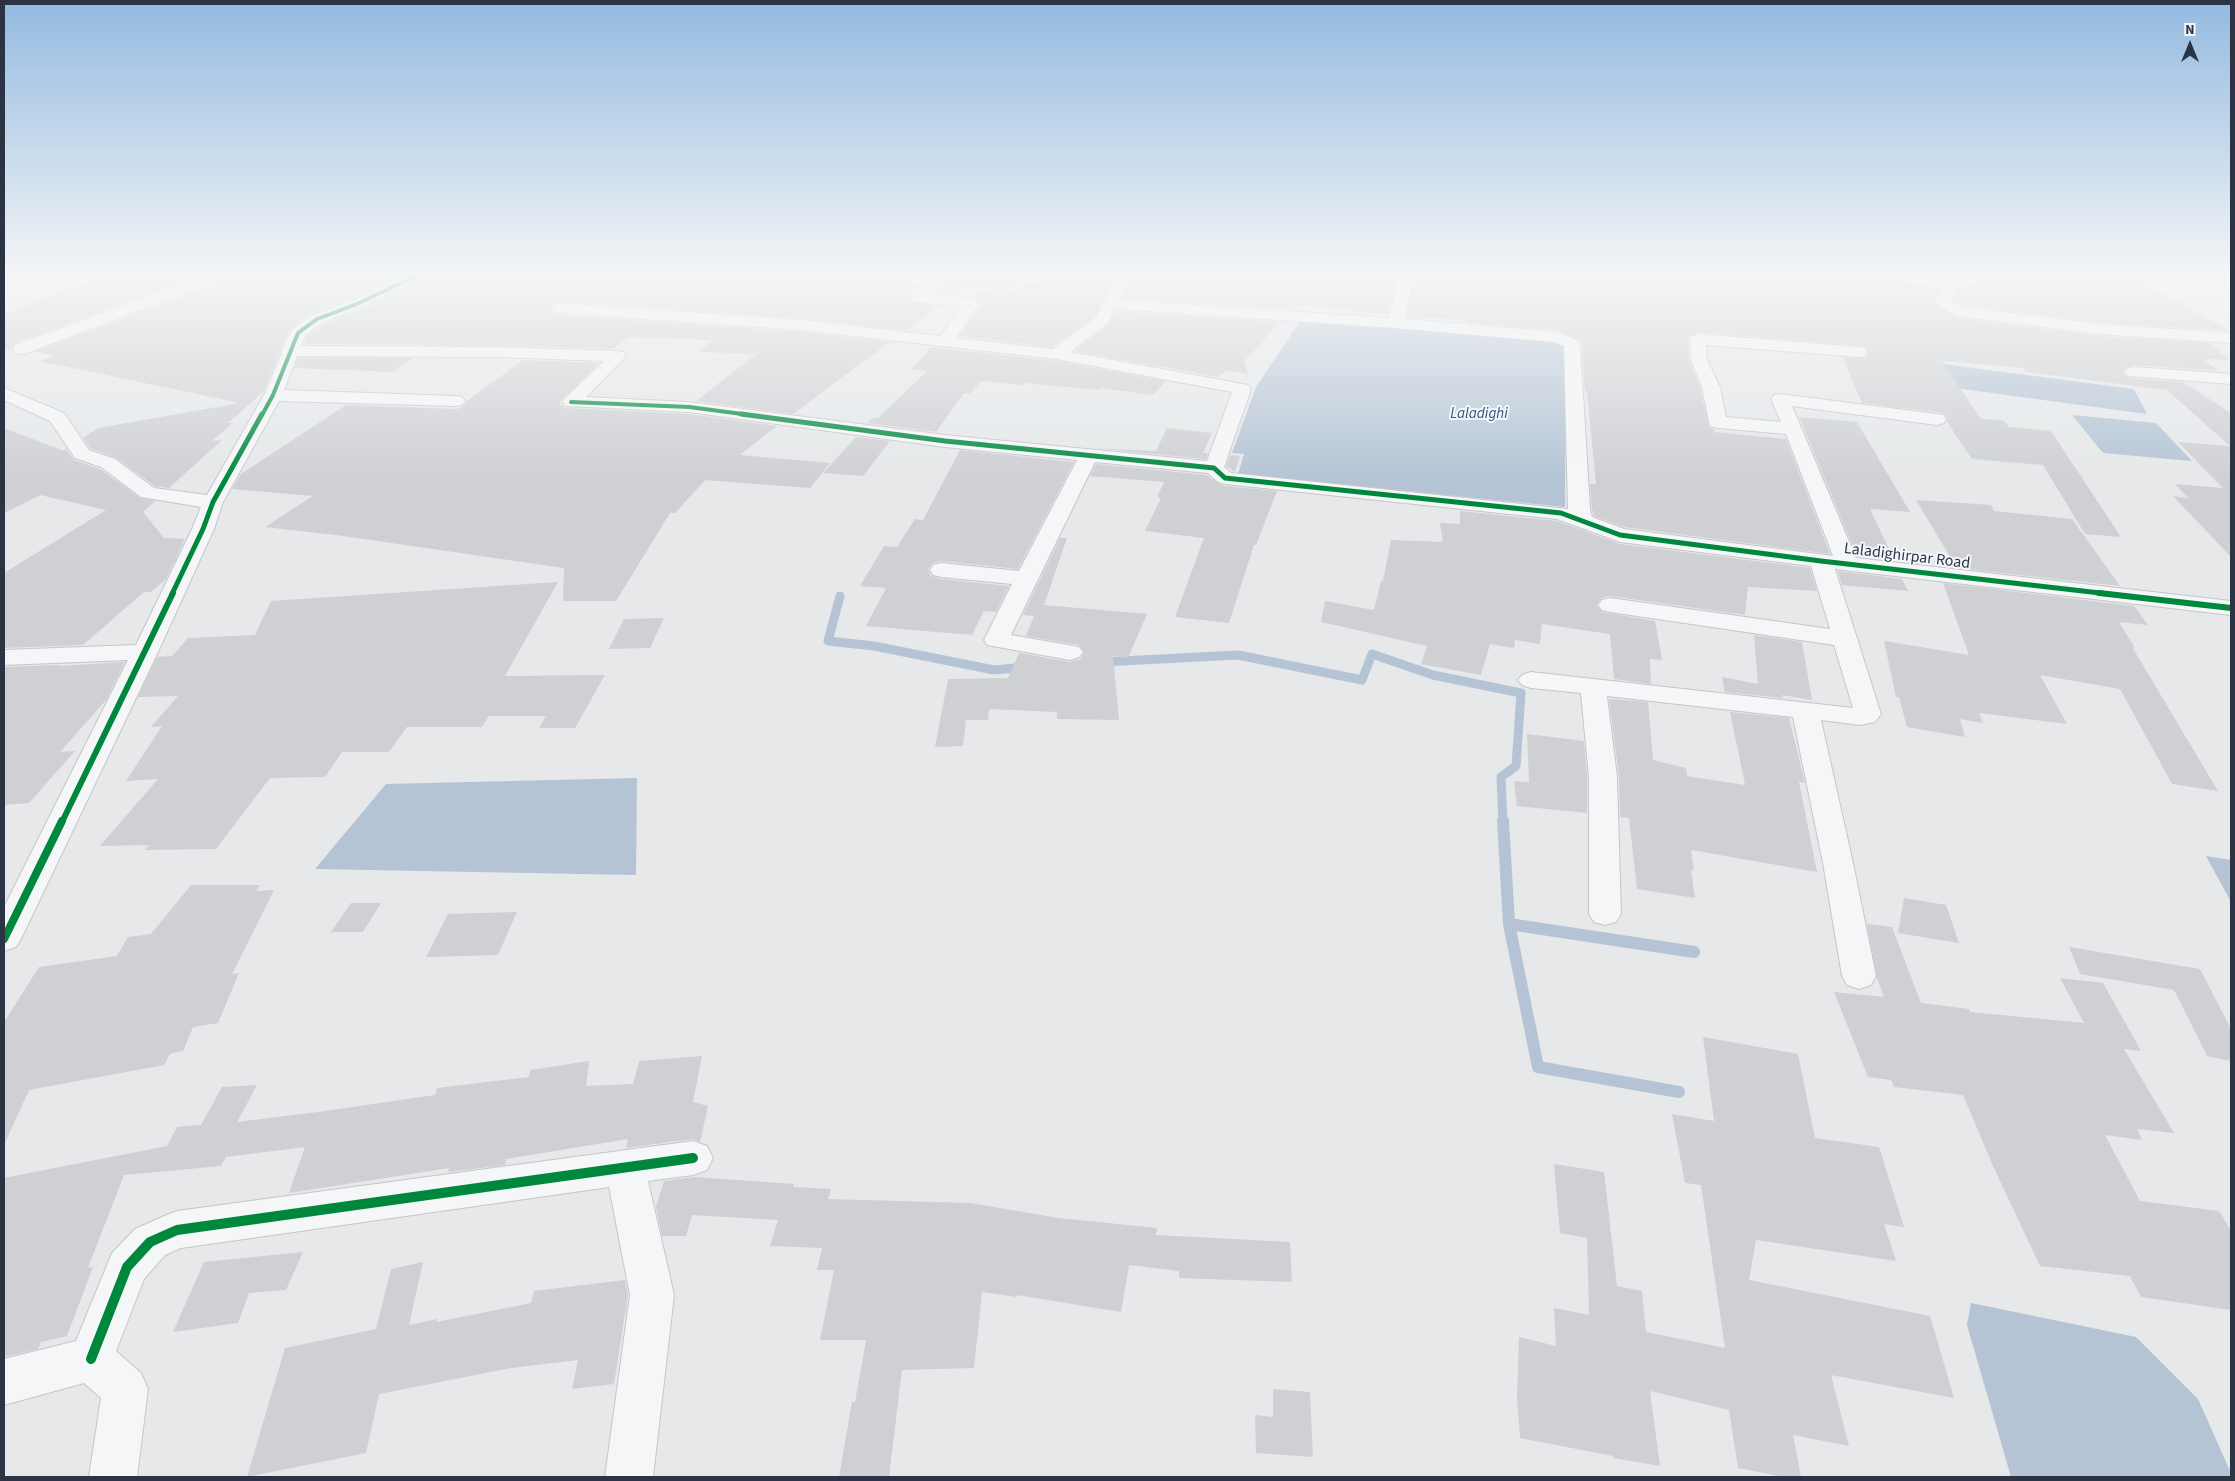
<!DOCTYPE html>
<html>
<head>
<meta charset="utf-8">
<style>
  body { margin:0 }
  #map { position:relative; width:2235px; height:1481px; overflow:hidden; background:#e6e8ea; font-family:"Source Sans 3",sans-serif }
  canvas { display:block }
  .frame { position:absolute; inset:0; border:5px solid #2b3445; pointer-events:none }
  .north { position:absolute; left:2165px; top:20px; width:50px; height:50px; -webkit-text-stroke:4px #f4f6f9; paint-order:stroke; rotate:0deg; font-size:14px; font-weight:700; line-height:20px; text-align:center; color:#2b3445 }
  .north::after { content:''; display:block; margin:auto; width:18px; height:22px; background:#2b3445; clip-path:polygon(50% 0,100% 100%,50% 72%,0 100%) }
</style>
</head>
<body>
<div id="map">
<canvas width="2235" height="1481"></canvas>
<div class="frame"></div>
<div class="north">N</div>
</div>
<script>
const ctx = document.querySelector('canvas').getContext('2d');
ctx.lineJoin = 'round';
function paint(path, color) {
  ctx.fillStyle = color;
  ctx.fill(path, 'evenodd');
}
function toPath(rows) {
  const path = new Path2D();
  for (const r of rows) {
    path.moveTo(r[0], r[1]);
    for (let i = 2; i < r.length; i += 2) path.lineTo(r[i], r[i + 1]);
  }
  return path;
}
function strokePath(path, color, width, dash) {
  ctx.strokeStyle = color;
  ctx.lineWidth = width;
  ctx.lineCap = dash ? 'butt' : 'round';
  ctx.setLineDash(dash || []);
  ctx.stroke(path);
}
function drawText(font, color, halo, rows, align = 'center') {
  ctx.font = font + ' "Source Sans 3",sans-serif';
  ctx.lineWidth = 4;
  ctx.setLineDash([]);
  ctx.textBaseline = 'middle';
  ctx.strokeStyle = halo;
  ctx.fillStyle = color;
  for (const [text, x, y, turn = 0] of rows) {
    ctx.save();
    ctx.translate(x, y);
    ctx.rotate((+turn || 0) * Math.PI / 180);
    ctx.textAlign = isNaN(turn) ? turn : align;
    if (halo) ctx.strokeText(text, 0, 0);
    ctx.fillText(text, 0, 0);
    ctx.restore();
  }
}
paint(toPath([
  [951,274,1028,274,1004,291,940,283],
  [1301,320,1553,339,1566,345,1565,507,1238,474,1244,454,1232,453,1256,387],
  [1935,363,2134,389,2147,414,1940,386],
  [2072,415,2156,423,2192,461,2103,453],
  [637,778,636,875,315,869,386,784],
  [2206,856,2231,860,2231,902],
  [1971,1303,2136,1337,2198,1399,2231,1473,2231,1477,2011,1477,1967,1325]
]), '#b4c4d5');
strokePath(toPath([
  [840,596,828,641,874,646,994,670,1025,667],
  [1102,662,1238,655,1362,680,1372,654,1433,675,1521,693,1516,766,1501,777,1503,822]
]), '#b4c4d5', 9);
strokePath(toPath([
  [1503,821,1509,924],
  [1679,1092,1538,1067,1509,924,1694,952]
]), '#b4c4d5', 12);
paint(toPath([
  [114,274,154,274,195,277,14,343,11,350,4,349,4,315,67,289],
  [315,274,404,274,351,299,310,314,291,328,279,350,280,353,263,392,228,423,233,423,212,441,222,440,169,488,155,486,116,458,90,448,83,438,98,428,240,403,40,361,55,355,34,352,226,280,240,281,245,278,277,278,282,276,305,278],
  [429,274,672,274,780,278,784,274,850,274,910,280,908,283,921,284,908,296,911,301,939,306,906,330,801,318,558,301,549,307,552,312,558,315,801,332,890,342,793,414,696,401,756,354,700,352,713,340,628,337,613,349,499,345,304,344,307,336,324,324,363,309,426,279],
  [1042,274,1114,274,1109,288,1095,316,1052,347,959,336,981,304,977,299,972,296,978,290,1013,293,1026,282,1036,283],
  [1132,274,1395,274,1394,291,1388,314,1349,311,1350,308,1290,305,1289,309,1123,298],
  [1413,274,1606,277,1606,274,1866,274,1875,280,1940,287,1933,302,1958,318,2099,336,2209,343,2230,360,2203,359,2219,371,2134,365,2126,367,2123,372,2128,378,2183,382,2231,413,2231,557,2173,496,2188,498,2175,484,2223,488,2178,442,2230,446,2167,390,2025,372,2024,368,1942,361,1981,419,2003,420,2009,427,2051,431,2121,537,2085,534,2043,465,1972,459,1947,422,1948,418,1944,413,1862,403,1843,358,1865,358,1869,353,1865,346,1698,332,1688,338,1689,360,1700,388,1709,427,1714,429,1714,432,1786,439,1830,554,1624,527,1594,516,1592,509,1590,484,1596,484,1587,391,1585,391,1582,344,1580,340,1558,330,1467,322,1468,320,1407,317],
  [2008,274,2126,274,2231,331,2099,322,1963,305,1953,299,1959,287,1999,280],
  [941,286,963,288,955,295,934,293],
  [1116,311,1278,322,1263,342,1244,361,1248,374,1227,370,1218,377,1074,351,1109,324],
  [931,347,1056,361,1166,381,1153,395,1100,388,1098,390,1024,383,1021,385,981,381,971,393,964,393,936,432,867,423,872,418,878,418,927,371,912,369],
  [298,358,413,358,393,372,294,368],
  [523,360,599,363,560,401,560,405,565,408,689,414,777,426,740,455,830,463,810,488,705,480,675,513,670,513,616,601,563,601,564,568,336,535,265,527,313,496,232,489,241,474,346,405,457,409,464,406,467,401],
  [1799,417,1857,422,1910,512,1870,509,1894,560,1857,556],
  [4,428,64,451,66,449,74,460,100,469,140,498,155,501,143,512,164,538,185,539,166,579,151,592,144,592,83,645,4,648,4,573,106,510,40,495,4,513],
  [1167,428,1212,433,1203,453,1208,453,1206,459,1094,448,1156,451],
  [856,437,890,441,863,476,823,473],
  [960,450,1074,462,1018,569,941,561,933,563,928,569,931,576,941,579,1009,586,996,612,984,611,972,635,866,626,886,588,860,586,884,546,897,547,915,519,923,520],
  [1230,455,1240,456,1235,472,1226,466],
  [1096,464,1207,475,1217,483,1224,486,1277,491,1256,545,1254,545,1229,623,1175,617,1204,538,1145,531,1161,498,1157,497,1164,482,1090,476],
  [1916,500,1991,505,1994,511,2072,519,2120,586,1957,568],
  [1460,511,1557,521,1620,544,1810,568,1817,591,1748,587,1745,615,1610,596,1602,598,1596,605,1602,612,1655,621,1662,660,1650,659,1651,684,1614,679,1610,634,1542,624,1540,644,1515,640,1514,648,1490,644,1481,675,1421,664,1427,646,1321,622,1325,601,1374,610,1381,581,1383,581,1391,540,1443,542,1440,523,1460,524],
  [1060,538,1067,538,1044,605,1147,614,1128,658,1113,656,1119,720,1057,719,1057,712,989,709,988,720,966,720,963,746,935,747,948,679,1008,678,1019,653,1070,662,1080,659,1084,653,1079,645,1026,636,1034,616,1023,615],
  [1838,571,1902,579,1908,591,1842,585],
  [558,582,505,676,605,675,575,728,539,728,546,716,489,716,482,727,407,727,389,752,342,752,325,777,270,778,216,849,144,850,149,845,100,846,158,779,126,781,162,726,151,727,178,696,138,697,157,657,172,656,188,638,255,635,271,601],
  [1943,583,2134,606,2148,625,2119,622,2135,648,2132,647,2218,791,2172,784,2120,689,2040,675,2067,724,1979,713,1983,723,1960,719,1965,737,1907,727,1899,697,1896,697,1884,641,1969,655],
  [664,618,650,648,609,649,624,619],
  [1754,635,1802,642,1812,700,1782,695,1783,698,1725,692,1722,677,1758,684],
  [125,662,106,700,60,752,75,751,29,803,4,805,4,667,61,665,59,666],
  [1609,699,1648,702,1653,760,1686,768,1687,776,1745,785,1730,712,1789,718,1805,783,1799,782,1817,872,1691,850,1694,870,1691,870,1695,898,1637,889,1629,818,1620,817,1619,777],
  [1527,734,1584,741,1587,777,1587,813,1517,806,1514,781,1529,782],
  [191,885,260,885,256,891,274,890,232,974,239,973,218,1023,193,1027,183,1051,170,1054,164,1065,29,1090,4,1145,4,1022,39,967,117,956,128,937,151,934],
  [1904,898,1946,905,1959,943,1898,933],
  [351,903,381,903,363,932,331,932],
  [517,912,498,955,426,957,448,914],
  [1867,924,1892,927,1921,1003,1969,1009,1970,1012,2084,1023,2060,978,2103,983,2141,1051,2124,1049,2174,1133,2137,1129,2142,1140,2105,1135,2140,1201,2219,1211,2231,1231,2231,1310,2141,1297,2130,1276,2040,1266,1993,1166,1963,1095,1894,1087,1891,1080,1868,1077,1834,992,1884,997,1877,978],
  [2069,947,2200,969,2231,1029,2231,1061,2207,1056,2174,990,2080,974],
  [1703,1037,1798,1054,1815,1138,1879,1147,1904,1227,1884,1224,1896,1261,1756,1240,1749,1280,1930,1316,1954,1398,1831,1375,1849,1446,1793,1435,1801,1477,1784,1477,1738,1468,1729,1410,1650,1391,1660,1466,1613,1458,1613,1456,1520,1438,1517,1397,1519,1337,1556,1346,1554,1308,1589,1315,1587,1238,1560,1233,1554,1164,1604,1172,1617,1286,1642,1291,1646,1332,1725,1348,1701,1185,1685,1183,1672,1114,1714,1121],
  [702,1056,693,1102,708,1106,700,1142,693,1139,626,1148,628,1139,506,1159,505,1165,448,1172,449,1168,289,1193,305,1147,226,1157,221,1166,124,1175,88,1268,93,1267,67,1336,41,1342,38,1349,4,1357,4,1178,167,1146,177,1127,201,1125,222,1087,257,1085,237,1122,318,1112,435,1095,437,1088,529,1077,530,1070,589,1061,586,1086,633,1084,639,1061],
  [694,1177,794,1184,793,1187,831,1189,828,1199,970,1203,1059,1218,1157,1228,1156,1235,1290,1242,1292,1282,1179,1278,1179,1271,1129,1265,1121,1312,1017,1295,1017,1297,982,1292,974,1368,902,1370,889,1477,839,1477,852,1402,855,1402,866,1340,820,1340,834,1270,817,1270,822,1248,770,1246,778,1220,692,1215,686,1236,662,1236,656,1207,664,1181],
  [303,1252,286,1290,249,1293,238,1323,173,1332,204,1262],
  [423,1262,409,1325,437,1319,437,1322,531,1303,534,1291,625,1280,628,1295,614,1384,572,1389,578,1360,511,1368,379,1394,366,1453,247,1477,285,1348,376,1329,391,1269],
  [1273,1389,1310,1392,1313,1457,1256,1453,1255,1415,1273,1417]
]), '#ced0d3');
const minor = toPath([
  [209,274,229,274,227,277,27,353,21,354,15,353,13,349,15,345,209,274],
  [408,274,427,274,425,277,362,307,323,322,305,335,301,346,499,347,618,351,624,352,626,356,586,397,689,402,945,435,1207,461,1232,392,1056,359,801,330,558,313,553,311,550,308,553,305,558,303,801,320,941,336,961,306,917,302,912,300,909,297,935,274,951,274,930,294,971,298,976,300,979,303,956,338,1053,349,1096,317,1111,289,1116,274,1130,274,1120,300,1389,318,1396,291,1397,274,1411,274,1410,291,1405,319,1558,332,1578,341,1580,344,1590,509,1592,517,1624,529,1833,556,1786,434,1718,428,1711,426,1709,422,1702,387,1691,360,1690,339,1692,336,1698,334,1859,347,1865,348,1867,352,1865,356,1859,357,1706,345,1707,360,1720,387,1726,417,1781,422,1771,399,1774,395,1780,394,1944,415,1946,419,1944,423,1937,425,1792,406,1856,558,2231,601,2231,615,1835,569,1881,714,1875,722,1860,725,1821,720,1853,863,1876,976,1871,985,1859,989,1847,985,1842,976,1823,863,1793,717,1607,696,1617,777,1621,914,1616,922,1605,925,1594,922,1589,914,1589,777,1581,693,1531,688,1522,685,1518,680,1522,675,1531,672,1853,708,1834,645,1610,612,1602,610,1598,605,1602,600,1610,598,1830,629,1811,566,1620,542,1557,519,1225,484,1218,482,1208,473,1095,462,1011,635,1079,647,1083,652,1079,657,1070,660,987,645,984,640,1012,584,941,577,933,575,930,570,933,565,941,563,1019,571,1077,460,945,447,689,412,565,406,562,402,565,398,604,361,499,357,297,356,284,390,456,396,462,397,465,401,462,405,456,406,279,401,223,502,214,529,158,652,21,939,16,947,4,951,4,907,128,660,4,665,4,650,136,645,192,529,201,507,141,497,101,467,75,458,50,421,4,400,4,388,64,413,89,450,115,459,154,488,207,495,264,395,282,353,281,351,292,330,311,316,352,301,408,274],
  [1115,309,1396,328,1554,342,1564,346,1568,509,1231,473,1224,467,1251,389,1248,385,1070,352,1108,323,1115,309],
  [1868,274,1923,274,1952,277,1970,274,2006,274,1999,278,1958,285,1951,300,1962,307,2099,324,2231,333,2231,343,2099,334,1958,316,1953,314,1935,302,1943,285,1875,278,1868,274],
  [2134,367,2231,374,2231,384,2128,376,2125,372,2128,368,2134,367],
  [693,1141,707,1146,713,1158,707,1170,693,1175,648,1181,674,1295,653,1477,605,1477,630,1295,609,1187,181,1248,165,1255,144,1279,116,1351,141,1373,148,1389,137,1477,89,1477,101,1398,84,1383,4,1405,4,1359,76,1341,112,1253,135,1229,162,1217,177,1211,693,1141]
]);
strokePath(minor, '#c4c6c8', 2);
paint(minor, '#f5f6f7');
strokePath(toPath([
  [571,402,689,407,750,415],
  [262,415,273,395,298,333,317,319,357,304,420,274]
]), '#00873e', 4);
strokePath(toPath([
  [741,414,945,441,1214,468,1225,478,1561,513,1620,535,1821,561,2109,594],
  [172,594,203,529,213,502,262,414]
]), '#00873e', 5);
strokePath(toPath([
  [2099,593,2231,608],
  [62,822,173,593]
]), '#00873e', 6);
strokePath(toPath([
  [4,939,62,821]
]), '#00873e', 8);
strokePath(toPath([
  [91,1359,127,1267,150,1242,177,1230,693,1158]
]), '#00873e', 10);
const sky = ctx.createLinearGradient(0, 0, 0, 481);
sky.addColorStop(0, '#93bae0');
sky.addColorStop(0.57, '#f4f5f6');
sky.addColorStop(1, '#f4f5f600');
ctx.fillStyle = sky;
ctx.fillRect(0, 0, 2235, 481);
drawText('italic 15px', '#34527a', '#f4f6f9', [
  ["Laladighi",1479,415]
]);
drawText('16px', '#2b3445', '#f4f6f9', [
  ["Laladighirpar Road",1907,557,7]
]);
</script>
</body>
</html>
